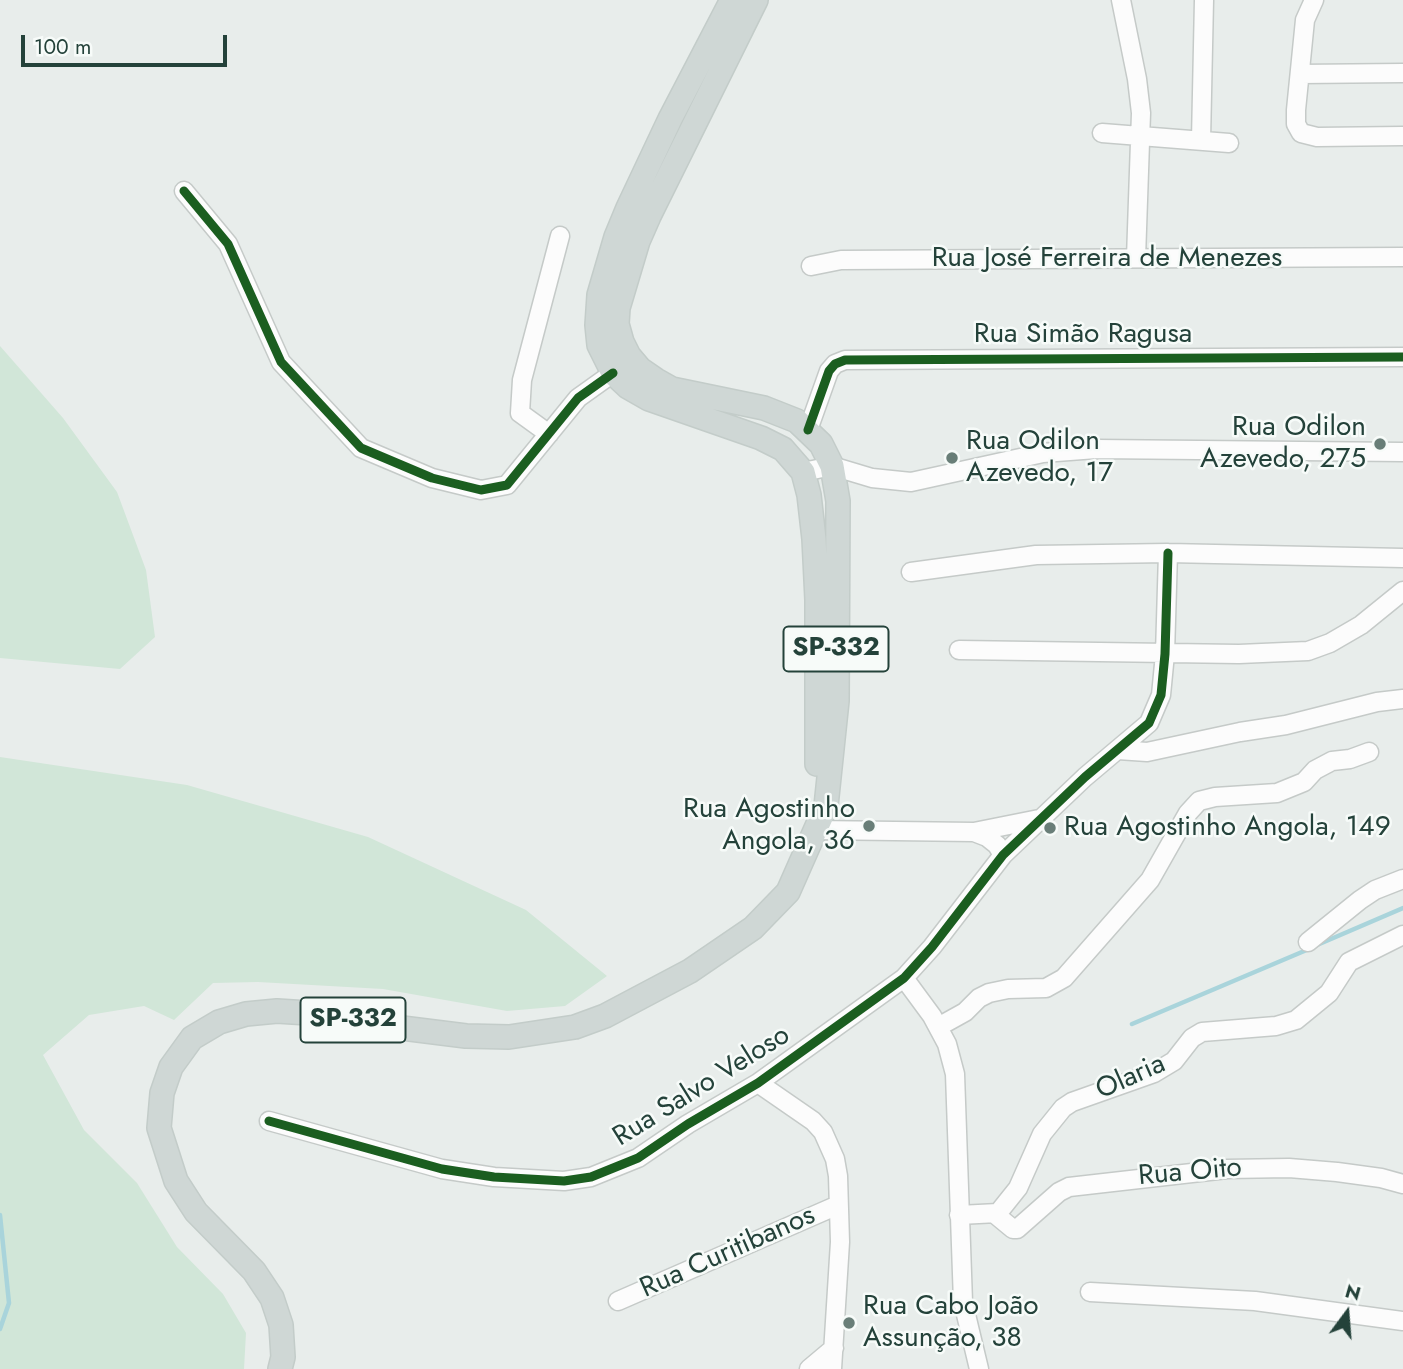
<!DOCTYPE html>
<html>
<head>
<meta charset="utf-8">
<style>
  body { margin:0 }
  #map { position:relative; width:1403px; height:1369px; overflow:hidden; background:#e8edeb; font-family:Jost,sans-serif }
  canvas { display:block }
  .north { position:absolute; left:1312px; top:1278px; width:70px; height:70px; -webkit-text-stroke:5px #f7fbf9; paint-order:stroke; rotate:16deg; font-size:19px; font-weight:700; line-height:28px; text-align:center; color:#24423a }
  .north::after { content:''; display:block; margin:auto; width:24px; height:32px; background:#24423a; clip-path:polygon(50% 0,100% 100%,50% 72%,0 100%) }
  .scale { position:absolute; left:21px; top:35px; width:206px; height:32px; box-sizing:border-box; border:4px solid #24423a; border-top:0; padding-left:9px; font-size:21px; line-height:24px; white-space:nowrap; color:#24423a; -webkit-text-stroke:5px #f7fbf9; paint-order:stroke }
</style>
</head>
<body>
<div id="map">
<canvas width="1403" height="1369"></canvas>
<div class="north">N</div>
<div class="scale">100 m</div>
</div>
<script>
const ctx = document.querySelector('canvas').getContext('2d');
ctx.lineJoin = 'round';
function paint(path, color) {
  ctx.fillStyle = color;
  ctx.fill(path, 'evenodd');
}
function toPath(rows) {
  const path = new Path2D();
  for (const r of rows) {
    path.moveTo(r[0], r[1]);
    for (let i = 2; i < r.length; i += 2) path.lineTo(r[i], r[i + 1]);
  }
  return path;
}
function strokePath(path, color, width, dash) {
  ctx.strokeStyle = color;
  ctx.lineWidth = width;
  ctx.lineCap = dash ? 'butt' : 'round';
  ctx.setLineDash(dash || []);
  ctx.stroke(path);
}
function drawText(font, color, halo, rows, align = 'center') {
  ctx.font = font + ' Jost,sans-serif';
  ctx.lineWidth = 5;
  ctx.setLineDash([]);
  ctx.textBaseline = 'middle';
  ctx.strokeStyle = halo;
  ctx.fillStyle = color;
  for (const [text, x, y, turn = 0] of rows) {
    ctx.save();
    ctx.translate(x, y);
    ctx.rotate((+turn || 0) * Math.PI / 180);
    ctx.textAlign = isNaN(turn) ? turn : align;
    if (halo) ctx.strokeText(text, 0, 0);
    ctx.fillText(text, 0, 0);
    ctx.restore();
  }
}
paint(toPath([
  [0,346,63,418,117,492,146,570,155,637,120,669,0,658],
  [0,757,187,785,368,837,526,910,607,976,565,1006,507,1011,383,989,258,982,213,983,174,1020,144,1006,89,1015,43,1055,84,1130,137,1183,177,1247,223,1294,246,1333,244,1369,0,1369]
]), '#d1e6d8');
strokePath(toPath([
  [1317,945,1403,908],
  [1132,1024,1309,949],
  [0,1215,9,1303,0,1329]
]), '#a9d4db', 4.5);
const minor = toPath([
  [1121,0,1137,79,1141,113,1136,258],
  [1314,0,1305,20,1296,110,1296,124,1301,133,1317,137,1403,136],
  [1300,74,1403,73],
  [1102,133,1229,143],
  [1201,140,1204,0],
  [184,191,228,244,281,362,361,448,432,478,481,490,507,485,578,398,613,373],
  [811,266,841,260,1403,257],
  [808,430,829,371,835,364,845,360,1403,357],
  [549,434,520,413,522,380,560,236],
  [803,472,832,466,872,478,911,482,1043,453,1096,449,1403,452],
  [911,572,1036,555,1168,553,1403,558],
  [959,650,1239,654,1308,651,1330,643,1361,625,1403,591],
  [1118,750,1147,752,1240,732,1286,725,1377,702,1403,699],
  [815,830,974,832,987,837,997,845,1003,855],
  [974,832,1039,819],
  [1308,942,1360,900,1375,890,1403,879],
  [904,978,932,1016,947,1044,955,1074,963,1302,979,1369],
  [938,1027,965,1012,979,998,989,993,1008,989,1046,988,1064,978,1150,880,1188,813,1199,801,1215,797,1277,793,1304,782,1315,770,1332,761,1350,759,1369,752],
  [758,1083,813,1121,823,1132,835,1159,838,1176,840,1242,832,1369],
  [269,1121,442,1169,494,1177,564,1181,591,1177,638,1158,688,1124,758,1083,904,978,932,947,1003,855,1085,777,1149,723,1161,695,1165,654,1168,553],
  [959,1215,998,1213,1018,1188,1042,1134,1063,1108,1072,1102,1154,1073,1174,1061,1192,1038,1202,1032,1276,1026,1296,1020,1329,993,1349,962,1403,935],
  [996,1215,1013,1229,1017,1229,1059,1192,1069,1187,1227,1169,1289,1168,1337,1172,1381,1178,1403,1184],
  [1090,1292,1255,1301,1403,1321],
  [618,1301,838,1205],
  [809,1369,834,1348]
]);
const major = toPath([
  [732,0,670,119,628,208,616,237,599,295,597,325,599,345,613,373,628,387,649,399,761,438,783,449,803,472,809,495,814,539,817,600,817,764],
  [280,1369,283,1357,281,1325,272,1298,254,1271,196,1212,176,1181,159,1128,162,1093,171,1067,192,1038,219,1022,246,1014,277,1011,324,1014,378,1025,466,1036,509,1037,575,1027,605,1016,690,971,753,928,788,892,826,806,837,701,838,501,832,466,821,444,797,421,764,408,672,389,656,380,640,369,629,356,622,342,617,324,618,308,638,241,649,216,756,0]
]);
strokePath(minor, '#c5cac8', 21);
strokePath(major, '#c3ccc9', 26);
strokePath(minor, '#fcfcfc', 18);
strokePath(major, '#cfd7d5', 23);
strokePath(toPath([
  [184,191,228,244,281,362,361,448,432,478,481,490,507,485,578,398,613,373],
  [808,430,829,371,835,364,845,360,1403,357],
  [269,1121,442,1169,494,1177,564,1181,591,1177,638,1158,688,1124,758,1083,904,978,932,947,1003,855,1085,777,1149,723,1161,695,1165,654,1168,553]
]), '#1b5e20', 9);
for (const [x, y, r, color] of [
  [1380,444,7,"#697e78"],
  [952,458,7,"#697e78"],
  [869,826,7,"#697e78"],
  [1050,828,7,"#697e78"],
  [849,1323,7,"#697e78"]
]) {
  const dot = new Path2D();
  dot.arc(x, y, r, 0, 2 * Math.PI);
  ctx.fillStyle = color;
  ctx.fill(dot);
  strokePath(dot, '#f7fbf9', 2.5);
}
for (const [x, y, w] of [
  [836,649,105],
  [353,1020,105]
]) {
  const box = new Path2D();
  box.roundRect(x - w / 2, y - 22.5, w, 45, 5);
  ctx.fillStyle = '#f7fbf9';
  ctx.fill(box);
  strokePath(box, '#24423a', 2);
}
drawText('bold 26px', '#24423a', null, [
  ["SP-332",836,649],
  ["SP-332",353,1020]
]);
drawText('28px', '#24423a', '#f7fbf9', [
  ["Rua José Ferreira de Menezes",1107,259],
  ["Rua Simão Ragusa",1083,335],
  ["Olaria",1131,1078,-24],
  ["Rua Salvo Veloso",702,1087,-32],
  ["Rua Oito",1190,1173,-5],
  ["Rua Curitibanos",728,1253,-24]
]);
drawText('28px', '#24423a', '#f7fbf9', [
  ["Rua Odilon",1366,428,"right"],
  ["Azevedo, 275",1366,460,"right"],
  ["Rua Odilon",966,442],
  ["Azevedo, 17",966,474],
  ["Rua Agostinho",855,810,"right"],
  ["Angola, 36",855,842,"right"],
  ["Rua Agostinho Angola, 149",1064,828],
  ["Rua Cabo João",863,1307],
  ["Assunção, 38",863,1339]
], 'left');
</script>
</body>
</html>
